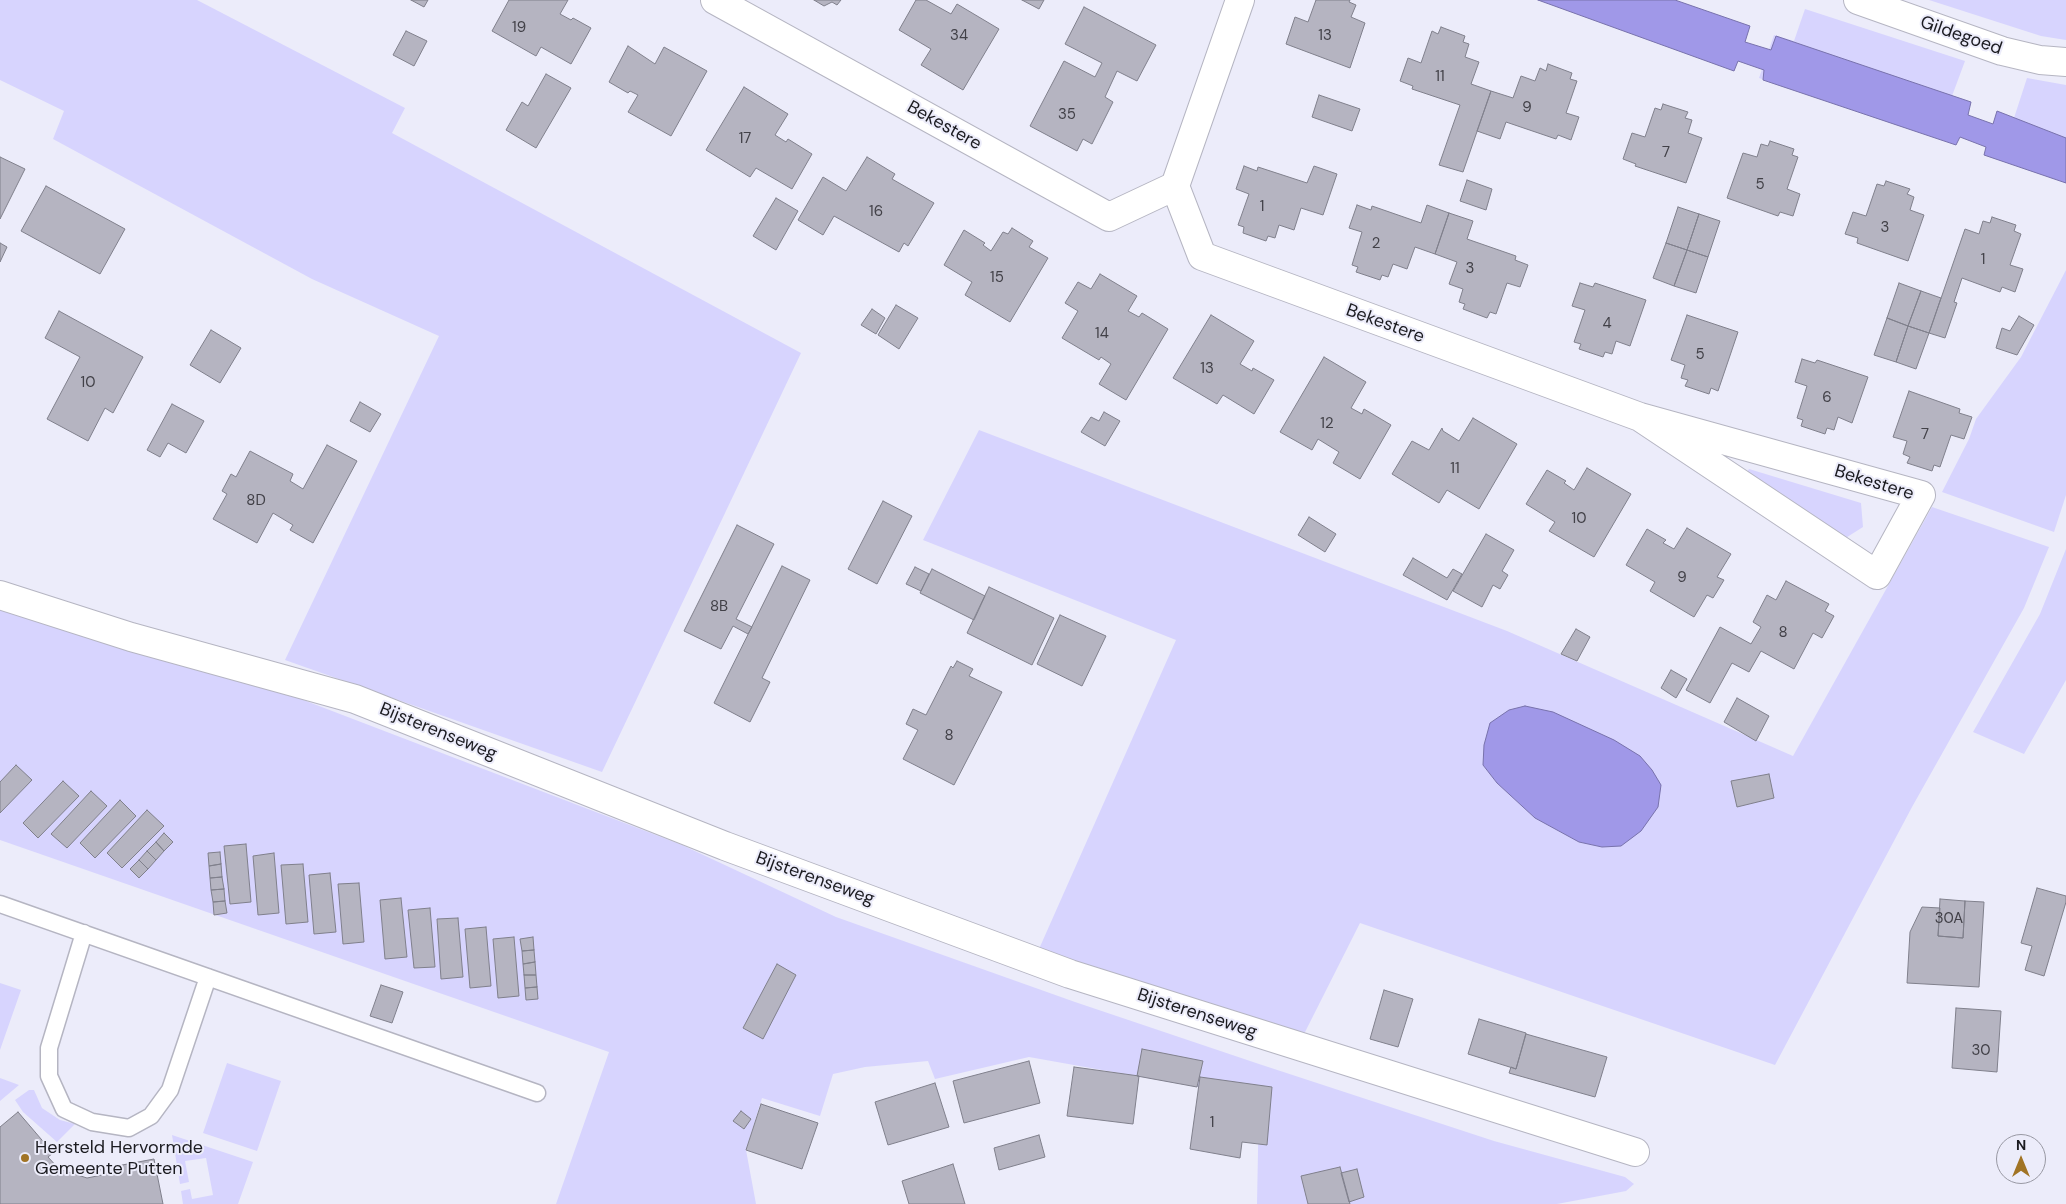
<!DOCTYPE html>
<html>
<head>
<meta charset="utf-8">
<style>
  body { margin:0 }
  #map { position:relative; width:2066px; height:1204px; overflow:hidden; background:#ececfa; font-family:"DM Sans",sans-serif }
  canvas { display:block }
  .north { position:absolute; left:1996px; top:1134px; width:50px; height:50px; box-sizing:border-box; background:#ececfa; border:1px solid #9898a3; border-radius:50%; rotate:0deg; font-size:14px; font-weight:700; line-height:20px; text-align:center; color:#1b1b20 }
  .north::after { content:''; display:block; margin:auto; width:18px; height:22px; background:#a17425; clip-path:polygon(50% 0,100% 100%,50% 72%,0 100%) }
</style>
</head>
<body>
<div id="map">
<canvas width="2066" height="1204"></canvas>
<div class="north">N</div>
</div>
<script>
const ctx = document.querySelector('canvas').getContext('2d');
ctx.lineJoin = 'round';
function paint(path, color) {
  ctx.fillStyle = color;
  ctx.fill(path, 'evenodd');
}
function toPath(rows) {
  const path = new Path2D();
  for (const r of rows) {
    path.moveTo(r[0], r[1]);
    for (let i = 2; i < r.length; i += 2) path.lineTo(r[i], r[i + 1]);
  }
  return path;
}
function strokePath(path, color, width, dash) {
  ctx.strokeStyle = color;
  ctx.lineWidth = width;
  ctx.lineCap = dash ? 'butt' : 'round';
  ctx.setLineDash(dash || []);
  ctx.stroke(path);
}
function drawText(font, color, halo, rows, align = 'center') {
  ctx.font = font + ' "DM Sans",sans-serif';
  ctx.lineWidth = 4;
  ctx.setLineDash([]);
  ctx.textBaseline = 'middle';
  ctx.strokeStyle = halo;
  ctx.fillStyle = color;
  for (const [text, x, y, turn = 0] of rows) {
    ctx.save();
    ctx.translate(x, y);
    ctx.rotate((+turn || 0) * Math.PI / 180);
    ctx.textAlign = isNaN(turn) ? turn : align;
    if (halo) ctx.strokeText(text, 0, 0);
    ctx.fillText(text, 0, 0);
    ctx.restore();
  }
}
paint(toPath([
  [0,0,197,0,405,108,392,133,801,353,602,772,285,660,439,336,312,279,53,139,64,111,0,80],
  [1929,0,2066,0,2066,40,2041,36],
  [1805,9,1965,61,1952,96,1971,102,1956,145,1759,78,1774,35,1794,41],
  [2027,78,2066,85,2066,183,1984,155,1997,111,2014,118],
  [2066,270,2066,495,2054,532,1942,492,1969,439,1976,419,2021,357],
  [979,430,1507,631,1793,756,1932,507,2049,547,2024,608,1912,807,1775,1065,1360,923,1301,1040,1039,949,1176,640,923,540],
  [1483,765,1602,847,1579,842,1535,818,1497,783],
  [1749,469,1861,503,1863,527,1844,539,1744,476],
  [2066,549,2066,680,2024,754,1973,732,2040,614],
  [0,609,259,683,682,845,836,917,1075,1002,1259,1064,1494,1141,1625,1177,1634,1184,1626,1191,1557,1204,1257,1204,1259,1098,1029,1057,935,1079,928,1061,865,1067,833,1074,820,1116,762,1098,746,1150,756,1204,556,1204,609,1052,0,840],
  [0,983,21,990,0,1050],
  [227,1063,281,1081,257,1151,203,1133],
  [0,1078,19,1085,0,1101],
  [29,1090,34,1090,42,1108,60,1120,75,1124,57,1142,23,1112,15,1100],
  [172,1135,253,1162,238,1204,183,1204,181,1191,190,1189,192,1199,213,1195,206,1158,185,1161,189,1182,180,1184]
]), '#d7d4fe');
const water = toPath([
  [1538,0,1675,0,1750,26,1745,42,1771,50,1776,36,1971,102,1968,115,1993,124,1997,111,2066,138,2066,183,1984,155,1986,147,1960,137,1956,145,1763,80,1764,70,1738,61,1734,71,1538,0],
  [1525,706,1553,712,1614,740,1640,756,1652,770,1661,785,1658,807,1641,831,1621,846,1602,847,1579,842,1535,818,1497,783,1483,765,1484,745,1490,723,1509,710,1525,706]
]);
paint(water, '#a098e8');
strokePath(water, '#7872ac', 1);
const building = toPath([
  [411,0,428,0,424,7,411,0],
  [509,0,568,0,560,14,571,20,573,18,591,28,571,64,541,47,536,56,492,31,509,0],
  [814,0,841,0,837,5,832,2,824,6,814,0],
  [916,0,926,0,951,14,957,4,999,29,963,90,921,65,931,49,899,30,916,0],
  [1022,0,1044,0,1039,9,1022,0],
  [1316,0,1350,0,1349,2,1356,5,1351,17,1365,23,1350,68,1286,44,1295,17,1308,22,1316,0],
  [1084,7,1156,45,1137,81,1117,71,1105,97,1113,102,1092,144,1083,139,1077,151,1030,126,1064,61,1095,77,1102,63,1065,44,1084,7],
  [1441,27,1465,36,1463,42,1469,44,1465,57,1479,62,1471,84,1491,91,1463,172,1439,165,1460,105,1412,89,1413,86,1400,81,1408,58,1421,63,1432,31,1438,34,1441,27],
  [406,31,427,41,414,66,393,55,406,31],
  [628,46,655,64,664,47,707,71,671,136,628,112,638,95,630,91,628,93,609,82,628,46],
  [1548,64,1572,73,1570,79,1577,81,1566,113,1579,117,1571,140,1558,135,1556,139,1506,122,1500,139,1477,131,1491,91,1513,98,1521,76,1535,81,1540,68,1546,71,1548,64],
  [546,74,571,88,536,148,506,130,522,102,528,106,546,74],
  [744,87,788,114,775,135,786,142,788,139,812,154,792,189,756,168,750,177,706,150,744,87],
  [1319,95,1360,109,1352,131,1312,117,1319,95],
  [1663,104,1688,112,1685,118,1692,120,1688,133,1702,138,1686,183,1635,166,1636,164,1623,159,1632,133,1645,137,1655,108,1661,110,1663,104],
  [1770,141,1794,149,1792,155,1798,157,1787,189,1800,194,1793,216,1780,212,1778,216,1727,198,1743,153,1757,157,1761,144,1768,146,1770,141],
  [0,157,25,169,0,219,0,157],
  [867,157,895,174,892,179,934,203,908,246,904,243,899,252,834,216,823,235,798,220,823,177,846,191,867,157],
  [1244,166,1257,171,1258,167,1307,183,1314,166,1337,174,1323,215,1301,208,1294,230,1279,225,1275,238,1268,236,1266,241,1243,233,1244,227,1238,225,1249,194,1236,189,1244,166],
  [1467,180,1492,189,1486,210,1460,201,1467,180],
  [1886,181,1910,189,1907,194,1914,197,1910,210,1924,215,1908,261,1857,243,1858,238,1845,234,1853,212,1866,216,1877,184,1884,186,1886,181],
  [46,186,125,229,100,274,21,231,46,186],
  [776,198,798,211,776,250,753,236,776,198],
  [1357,205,1371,210,1372,206,1421,223,1427,205,1449,213,1435,254,1415,247,1407,269,1393,264,1388,277,1382,275,1380,280,1356,272,1358,267,1352,265,1362,232,1349,228,1357,205],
  [1678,207,1699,214,1687,250,1666,243,1678,207],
  [1449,213,1473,221,1467,239,1516,256,1515,260,1528,265,1520,287,1507,283,1496,314,1490,312,1487,318,1463,309,1465,304,1459,302,1463,289,1449,284,1457,262,1435,254,1449,213],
  [1699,214,1720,221,1708,257,1687,250,1699,214],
  [1992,217,2016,225,2014,231,2021,234,2010,265,2023,269,2015,292,2002,287,2000,292,1962,278,1954,302,1957,303,1945,338,1929,333,1965,229,1979,234,1983,221,1990,223,1992,217],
  [1012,228,1033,241,1029,247,1048,258,1010,322,965,295,972,282,944,265,964,230,985,243,983,245,991,251,1003,232,1008,234,1012,228],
  [0,243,7,247,0,262,0,243],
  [1666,243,1687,250,1674,286,1653,278,1666,243],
  [1687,250,1708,257,1696,293,1674,286,1687,250],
  [1100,274,1137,296,1128,311,1139,317,1142,313,1168,329,1126,400,1099,384,1111,364,1101,357,1099,360,1062,338,1078,311,1065,303,1078,282,1091,289,1100,274],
  [1580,283,1593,287,1595,283,1646,300,1630,346,1616,341,1612,354,1605,352,1603,357,1579,349,1581,344,1574,342,1585,310,1572,306,1580,283],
  [1899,283,1921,291,1908,326,1887,318,1899,283],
  [1921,291,1941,298,1929,333,1908,326,1921,291],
  [896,305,918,318,899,349,878,335,896,305],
  [872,309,885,318,876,334,861,325,872,309],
  [59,311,143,357,113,413,105,408,88,441,47,419,80,357,45,338,59,311],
  [1211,315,1254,341,1240,364,1252,371,1253,368,1274,380,1254,414,1223,395,1217,404,1173,378,1211,315],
  [1687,315,1738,332,1718,391,1711,388,1709,394,1685,386,1688,380,1681,378,1685,365,1671,360,1687,315],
  [2019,316,2034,325,2017,355,1996,348,2002,328,2010,331,2019,316],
  [1887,318,1908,326,1896,362,1874,355,1887,318],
  [1908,326,1929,333,1916,369,1896,362,1908,326],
  [211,330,241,348,220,383,190,365,211,330],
  [1324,357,1366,382,1351,408,1362,414,1364,409,1391,425,1360,479,1333,463,1339,452,1318,439,1312,450,1280,432,1324,357],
  [1802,359,1815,363,1817,360,1868,377,1852,423,1838,417,1834,430,1827,428,1825,434,1801,426,1803,420,1797,418,1807,386,1795,382,1802,359],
  [1909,391,1960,409,1959,413,1972,417,1964,439,1951,435,1940,467,1934,465,1932,471,1907,463,1910,457,1903,454,1907,441,1893,437,1909,391],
  [360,402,381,414,370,432,350,421,360,402],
  [172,404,204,421,186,453,168,443,160,457,147,450,172,404],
  [1104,412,1120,421,1105,446,1081,432,1091,417,1099,421,1104,412],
  [1473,418,1517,444,1479,509,1447,490,1439,503,1392,474,1412,441,1429,450,1442,428,1443,431,1459,441,1473,418],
  [327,445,357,461,313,543,290,530,293,525,273,513,257,543,213,519,227,494,222,491,231,474,236,477,250,451,293,474,290,481,303,489,327,445],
  [1587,468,1631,494,1594,557,1549,531,1555,522,1526,504,1547,470,1566,481,1564,483,1574,490,1587,468],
  [883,501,912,516,877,584,848,569,883,501],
  [1309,517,1336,534,1325,552,1298,535,1309,517],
  [737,525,774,544,736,619,752,627,748,634,733,626,721,649,684,631,737,525],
  [1687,528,1731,554,1717,577,1724,580,1713,598,1707,595,1694,617,1650,591,1655,582,1626,565,1647,529,1666,540,1663,543,1674,549,1687,528],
  [1486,534,1514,550,1502,571,1508,575,1500,589,1493,585,1482,607,1453,591,1486,534],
  [1413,558,1447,578,1453,569,1462,574,1447,600,1403,575,1413,558],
  [782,566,810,580,762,678,770,682,750,722,714,703,782,566],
  [915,567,929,574,921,591,906,584,915,567],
  [932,569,985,596,974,620,920,593,932,569],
  [1786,581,1829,604,1825,611,1834,616,1822,638,1813,633,1794,669,1761,651,1749,672,1732,663,1710,703,1686,690,1720,627,1751,644,1761,627,1753,622,1767,595,1776,600,1786,581],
  [989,587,1054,618,1032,665,967,633,989,587],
  [1060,615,1106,636,1082,686,1037,664,1060,615],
  [1576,629,1590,637,1577,661,1561,654,1576,629],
  [957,661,973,669,969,676,1002,692,954,785,903,759,918,730,906,724,913,709,926,715,951,666,953,668,957,661],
  [1671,670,1687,679,1676,698,1661,688,1671,670],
  [1737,698,1769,716,1756,741,1724,722,1737,698],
  [16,765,32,780,0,813,0,782,16,765],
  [1769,774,1774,798,1737,807,1731,781,1769,774],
  [63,781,79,796,38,838,23,823,63,781],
  [91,791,107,806,67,848,51,834,91,791],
  [120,800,136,816,95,858,80,843,120,800],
  [147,810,164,826,122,868,107,853,147,810],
  [164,833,173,842,164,851,156,842,164,833],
  [156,842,164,851,156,860,147,851,156,842],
  [246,844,251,902,230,904,224,846,246,844],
  [147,851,156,860,148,869,139,860,147,851],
  [220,852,221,864,209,866,208,853,220,852],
  [274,853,279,913,258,915,253,856,274,853],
  [139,860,148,869,139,878,130,869,139,860],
  [221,864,222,877,210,878,209,866,221,864],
  [303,864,308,922,286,924,281,865,303,864],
  [330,873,336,932,314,934,309,875,330,873],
  [222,877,224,889,211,890,210,878,222,877],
  [359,883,364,942,343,944,338,884,359,883],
  [2037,888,2066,896,2066,902,2044,976,2025,970,2032,946,2021,943,2037,888],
  [224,889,225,901,213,902,211,890,224,889],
  [401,898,407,957,385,959,380,900,401,898],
  [1940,899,1965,901,1963,938,1938,936,1940,899],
  [225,901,227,913,214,915,213,902,225,901],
  [1965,901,1984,902,1979,987,1907,983,1910,932,1922,907,1940,908,1938,936,1963,938,1965,901],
  [430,908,435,967,414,968,408,910,430,908],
  [458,918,463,977,441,979,437,919,458,918],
  [486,927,491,986,470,988,465,929,486,927],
  [514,937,519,996,498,998,493,939,514,937],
  [533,937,534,950,522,951,520,939,533,937],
  [534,950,535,962,523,964,522,951,534,950],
  [535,962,536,975,524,975,523,964,535,962],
  [777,964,796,975,763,1039,743,1028,777,964],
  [524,975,536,975,537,987,525,988,524,975],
  [381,985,403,992,392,1023,370,1016,381,985],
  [537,987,538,999,526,1000,525,988,537,987],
  [1384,990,1413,999,1398,1047,1370,1039,1384,990],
  [1956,1008,2001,1011,1997,1072,1952,1068,1956,1008],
  [1479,1019,1526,1033,1516,1069,1468,1054,1479,1019],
  [1526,1034,1607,1057,1595,1097,1509,1073,1511,1067,1516,1069,1526,1034],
  [1142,1049,1203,1061,1197,1087,1137,1076,1142,1049],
  [1029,1061,1040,1103,964,1123,953,1081,1029,1061],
  [1074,1067,1139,1076,1133,1124,1067,1116,1074,1067],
  [1200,1077,1272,1087,1267,1145,1242,1142,1240,1158,1190,1149,1200,1077],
  [935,1083,949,1127,888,1145,875,1102,935,1083],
  [761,1104,818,1123,802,1169,746,1150,761,1104],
  [741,1111,751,1119,744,1129,733,1121,741,1111],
  [18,1112,53,1153,48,1157,59,1169,87,1178,102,1175,101,1169,154,1159,163,1204,0,1204,0,1127,18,1112],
  [1039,1135,1045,1157,999,1170,994,1148,1039,1135],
  [953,1164,965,1204,909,1204,902,1181,953,1164],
  [1340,1167,1350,1204,1308,1204,1301,1176,1340,1167],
  [1357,1169,1364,1197,1349,1202,1341,1173,1357,1169]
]);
paint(building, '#b5b4c1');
strokePath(building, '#80808c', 1);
const service = toPath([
  [0,904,537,1093],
  [84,933,49,1048,49,1076,64,1109,92,1122,129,1128,151,1116,170,1090,208,977]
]);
const minor = toPath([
  [715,0,1109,217,1175,186],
  [1240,0,1175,186,1202,256,1640,417,1921,495,1877,575,1640,417],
  [1858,0,2002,51,2040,60,2066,62],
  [0,595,131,637,355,699,725,846,1070,974,1635,1152]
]);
strokePath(service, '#b5b5c2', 19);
strokePath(minor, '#b5b5c2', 30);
strokePath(service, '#fff', 16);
strokePath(minor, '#fff', 28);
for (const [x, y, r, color] of [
  [25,1158,5,"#a17425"]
]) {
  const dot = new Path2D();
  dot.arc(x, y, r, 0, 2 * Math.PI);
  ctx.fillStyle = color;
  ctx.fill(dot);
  strokePath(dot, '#ececfa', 2);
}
drawText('15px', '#424148', null, [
  ["19",519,28],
  ["34",959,36],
  ["13",1325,36],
  ["11",1440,77],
  ["9",1527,108],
  ["35",1067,115],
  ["17",745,139],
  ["7",1666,153],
  ["5",1760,185],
  ["1",1262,207],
  ["16",876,212],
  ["3",1885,228],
  ["2",1376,244],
  ["1",1983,260],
  ["3",1470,269],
  ["15",997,278],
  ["4",1607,324],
  ["14",1102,334],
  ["5",1700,355],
  ["13",1207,369],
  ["10",88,383],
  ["6",1827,398],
  ["12",1327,424],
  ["7",1925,435],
  ["11",1455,469],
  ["8D",256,501],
  ["10",1579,519],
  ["9",1682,578],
  ["8B",719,607],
  ["8",1783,633],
  ["8",949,736],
  ["30A",1949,919],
  ["30",1981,1051],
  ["1",1212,1123]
]);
drawText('18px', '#1b1b20', '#ececfa', [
  ["Gildegoed",1961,36,19],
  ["Bekestere",944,126,29],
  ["Bekestere",1385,324,20],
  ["Bekestere",1874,483,17],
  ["Bijsterenseweg",438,732,22],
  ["Bijsterenseweg",815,879,20],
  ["Bijsterenseweg",1197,1014,18]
]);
drawText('18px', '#1b1b20', '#ececfa', [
  ["Hersteld Hervormde",35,1148],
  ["Gemeente Putten",35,1169]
], 'left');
</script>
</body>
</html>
